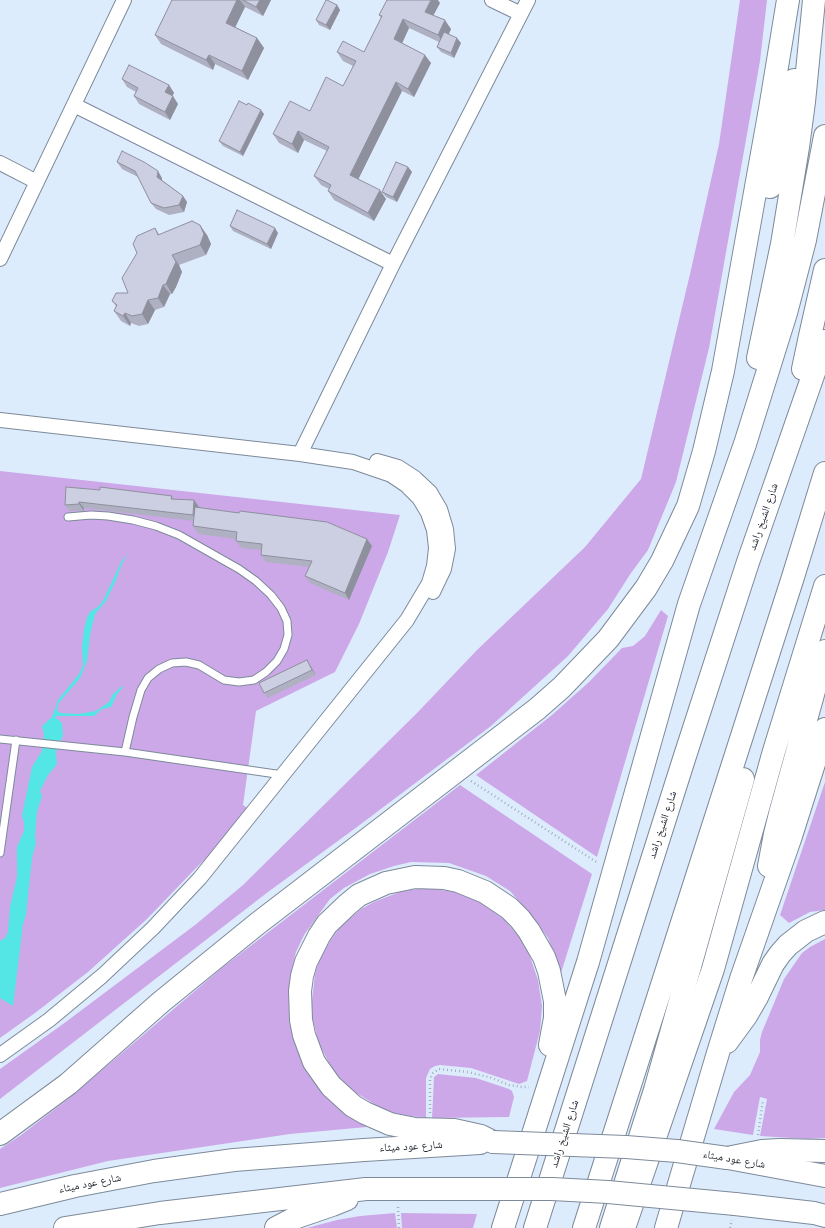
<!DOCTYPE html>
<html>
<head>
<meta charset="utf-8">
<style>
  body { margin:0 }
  canvas { display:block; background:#ddecfd }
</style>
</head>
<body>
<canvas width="825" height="1228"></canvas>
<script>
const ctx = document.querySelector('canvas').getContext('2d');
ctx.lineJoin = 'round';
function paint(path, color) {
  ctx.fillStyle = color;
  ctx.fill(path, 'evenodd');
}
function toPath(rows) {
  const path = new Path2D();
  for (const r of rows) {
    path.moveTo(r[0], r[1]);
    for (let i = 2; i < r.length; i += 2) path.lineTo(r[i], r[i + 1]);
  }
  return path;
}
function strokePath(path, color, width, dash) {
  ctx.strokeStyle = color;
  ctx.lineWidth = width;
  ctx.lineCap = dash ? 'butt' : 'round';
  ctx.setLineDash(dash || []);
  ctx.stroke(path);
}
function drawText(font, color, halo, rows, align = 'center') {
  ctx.font = font + ' Jost,"Noto Naskh Arabic",sans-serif';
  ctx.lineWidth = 3;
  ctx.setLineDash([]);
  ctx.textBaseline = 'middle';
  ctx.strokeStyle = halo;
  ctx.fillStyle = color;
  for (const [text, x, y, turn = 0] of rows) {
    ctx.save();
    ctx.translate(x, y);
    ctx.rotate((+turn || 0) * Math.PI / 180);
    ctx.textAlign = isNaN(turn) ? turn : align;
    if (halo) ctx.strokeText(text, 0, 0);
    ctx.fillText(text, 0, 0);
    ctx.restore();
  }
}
paint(toPath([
  [740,0,767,0,760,61,709,348,676,482,648,550,631,573,608,609,568,656,491,726,357,827,268,892,0,1099,0,1069,63,1024,195,925,243,885,417,713,477,650,585,547,641,479,690,274,719,144],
  [0,471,400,515,388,552,359,624,335,672,256,711,243,805,249,809,227,838,196,868,147,919,88,972,35,1013,0,1038],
  [661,610,668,616,597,857,476,775,552,715,589,682,622,648,633,646,645,636],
  [825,782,825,910,810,912,789,923,780,915],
  [460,785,592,874,560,976,556,960,548,938,531,915,510,891,486,876,449,863,411,862,394,866,370,874,344,888,330,899,304,935,296,952,291,972,289,1007,292,1030,300,1056,317,1085,331,1102,367,1127,290,1134,108,1161,0,1188,0,1149,21,1135,68,1099,223,967],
  [418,889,434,889,461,893,483,901,482,904,505,920,522,941,529,954,538,980,542,1006,540,1031,527,1081,519,1084,471,1068,440,1065,435,1066,430,1069,426,1078,426,1118,410,1116,394,1113,379,1107,353,1091,342,1081,333,1070,319,1044,312,1016,312,1001,315,974,319,961,325,949,340,927,361,909,374,902,402,891],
  [825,939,825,1138,807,1139,760,1136,767,1099,760,1097,753,1135,714,1129,734,1092,750,1075,760,1052,760,1040,762,1032,784,979,802,953,810,947],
  [438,1074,476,1078,509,1089,512,1091,514,1097,509,1117,432,1118,434,1077],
  [395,1213,397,1228,307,1228,337,1220,360,1216],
  [401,1213,477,1214,473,1228,402,1228]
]), '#cda8e8');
paint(toPath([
  [128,553,122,564,115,582,106,601,95,614,90,635,87,661,80,678,58,704,57,710,60,713,78,714,96,711,109,702,113,694,121,687,124,686,117,694,111,707,102,709,94,716,58,716,55,717,62,723,63,736,57,747,56,754,57,764,48,775,40,791,42,796,37,812,35,836,36,843,32,858,26,915,23,924,13,1006,0,998,0,941,5,938,8,932,10,907,17,877,17,847,24,831,24,822,22,816,32,767,42,751,44,734,42,726,52,717,58,700,79,674,83,665,82,646,84,629,87,617,90,612,99,606,104,599,121,562]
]), '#54e5e5');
const service = toPath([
  [68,517,91,515,108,516,133,520,156,526,179,535,239,569,256,581,271,595,281,608,287,621,288,635,284,649,277,661,266,672,254,680,239,682,224,680,199,665,186,662,172,663,159,669,148,678,141,690,133,717,125,752],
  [0,739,125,752,283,775],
  [0,853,16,740]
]);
const minor = toPath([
  [492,0,521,14],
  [74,105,393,264],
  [0,163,37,182],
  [0,259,124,0],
  [0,420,300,454,353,462,391,475,406,485,419,498,428,513,434,530,436,548,434,566,429,583,407,620,200,878,153,928,102,976,49,1020,0,1055],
  [300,454,393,264,528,0],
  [377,461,398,467,415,478,430,492,440,509,446,529,448,549,444,569,433,592]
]);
const primary = toPath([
  [728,1158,825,1176],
  [735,1204,814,1213,825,1216]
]);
const trunk = toPath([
  [770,187,794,80],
  [758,358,782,244,798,147,804,102,814,0],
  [769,866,775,834,781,810,825,651],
  [727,1042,746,1016,757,997,773,964,780,954,788,945,806,931,825,922],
  [0,1134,68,1084,161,1002,257,924,537,709,562,687,608,639,646,588,662,561,688,506,704,451,723,371,770,109,788,0],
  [493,1142,481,1136,454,1130,415,1129,390,1124,365,1113,353,1106,331,1086,314,1062,304,1035,301,1020,300,991,302,976,306,962,319,936,327,924,348,904,359,895,386,883,415,877,444,878,458,881,485,892,509,908,520,919,529,931,544,957,549,971,555,1001,555,1018,550,1045],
  [727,1158,762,1151,779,1150,825,1151],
  [0,1204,75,1186,154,1171,234,1160,364,1150,480,1143],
  [65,1228,160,1213,366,1189,438,1189],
  [276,1228,297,1217,332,1205,347,1199],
  [503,1228,588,962,689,604,745,444,786,313,805,240,825,136],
  [624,1228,713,969,774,751,825,586],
  [666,1228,718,1053,741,979,791,836,825,729]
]);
const motorway = toPath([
  [803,369,810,336,825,270],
  [535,1228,684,759,748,562,825,341],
  [584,1228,793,577,825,473],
  [611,1228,655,1090,743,779]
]);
strokePath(service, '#7d8a9a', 9);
strokePath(minor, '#7d8a9a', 16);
strokePath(primary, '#7d8a9a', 24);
strokePath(trunk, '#7d8a9a', 24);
strokePath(motorway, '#7d8a9a', 24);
strokePath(toPath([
  [471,781,598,863],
  [430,1113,430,1079,433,1073,439,1069,468,1072,492,1078,509,1085,522,1087,529,1087],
  [758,1135,763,1100],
  [398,1207,399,1228],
  [730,1228,732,1220]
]), '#a3afbd', 2.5, [1, 3]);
strokePath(service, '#fff', 7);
strokePath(minor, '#fff', 14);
strokePath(primary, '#fff', 22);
strokePath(trunk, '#fff', 22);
strokePath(motorway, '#fff', 22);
const trunkBridge = toPath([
  [493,1142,626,1147,677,1151,727,1158],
  [438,1189,552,1189,608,1192,735,1204]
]);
strokePath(trunkBridge, '#7d8a9a', 24, []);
strokePath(trunkBridge, '#fff', 22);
paint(toPath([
  [172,0,271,0,263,16,245,7,235,27,257,38,264,48,248,80,215,64,213,70,161,44,155,35],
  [440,3,433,15,451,29,449,34,461,43,454,58,441,52,437,47,439,42,409,28,402,43,431,63,414,97,402,91,358,179,386,199,374,221,334,200,328,191,329,189,321,185,314,176,327,151,304,140,298,153,279,143,273,134,310,111,343,86,353,66,343,61,337,52,364,52,381,18,379,15],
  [337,5,340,10,330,30,319,25,316,20],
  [122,79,169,85,174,93,172,96,178,104,170,120,139,104,134,96,136,92,127,87],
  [247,105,264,114,243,156,223,146,219,141],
  [117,162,162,178,162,180,183,196,187,202,184,212,169,215,156,209,151,203,138,177,122,169],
  [408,167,412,172,397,202,386,197,382,192],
  [230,226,278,233,271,249,233,231],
  [155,228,159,234,207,235,211,244,206,255,179,265,182,272,176,287,172,294,170,294,164,307,155,310,148,324,139,326,131,323,130,326,121,321,114,311,116,306,112,301,128,293],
  [66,487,172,496,174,499,194,500,199,507,367,539,372,546,349,600,310,583,305,576,309,567,266,562,261,555,261,550,241,548,236,541,236,539,198,534,193,526,194,521,84,508,84,511,69,511,65,505],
  [307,660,316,675,268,698,264,693]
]), '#afb1c2');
paint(toPath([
  [237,0,240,0,245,7,233,32,226,23],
  [260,0,271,0,263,16,256,7],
  [431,0,438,0,440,3,431,20,425,12],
  [337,5,340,10,330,30,326,25],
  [403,19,409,28,400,48,394,39],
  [445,20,451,29,444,44,438,35],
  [257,38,264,48,248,80,242,71],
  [457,38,461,43,454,58,451,53],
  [209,55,215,64,213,70,206,60],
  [425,55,431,63,414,97,408,89],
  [396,82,402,91,356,184,350,175],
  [169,85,174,93,170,100,165,92],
  [173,96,178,104,170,120,165,112],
  [261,110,264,114,243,156,240,152],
  [298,131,304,140,298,153,292,144],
  [408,167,412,172,397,202,393,197],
  [158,171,162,178,162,183,157,177],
  [380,190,386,199,374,221,368,213],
  [183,196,187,202,184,212,179,205],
  [200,225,207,235,211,244,206,255,200,245],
  [275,228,278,233,271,249,267,244],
  [172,255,179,265,182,272,176,287,172,294,166,284],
  [163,285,170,294,164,307,158,298],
  [148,300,155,310,148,324,142,314],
  [125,313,131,323,130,326,123,316],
  [194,500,199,507,198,522,193,515],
  [79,502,84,508,84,511,79,504],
  [367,539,372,546,349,600,345,593],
  [307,660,316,675,312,670]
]), '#8f909e');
const building = toPath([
  [172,0,237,0,226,23,257,38,242,71,209,55,206,60,155,35,172,0],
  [243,0,260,0,256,7,243,0],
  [326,0,327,0,337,5,326,25,316,20,326,0],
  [387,0,431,0,425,12,445,20,438,35,403,19,394,39,425,55,408,89,396,82,350,175,380,190,368,213,328,191,331,185,314,176,329,147,298,131,292,144,273,134,290,101,310,111,326,77,343,86,356,61,337,52,343,41,364,52,382,16,379,15,387,0],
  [444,32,457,38,451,53,437,47,444,32],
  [129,65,169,85,165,92,173,96,165,112,134,96,138,88,122,79,129,65],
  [239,101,247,105,248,103,261,110,240,152,219,141,239,101],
  [122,151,144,162,158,171,157,177,183,196,179,205,164,208,151,203,135,171,117,162,122,151],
  [396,162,408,167,393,197,382,192,396,162],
  [237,210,275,228,267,244,230,226,237,210],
  [192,221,200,225,204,234,200,245,172,255,176,262,169,277,166,284,163,285,158,298,148,300,142,314,132,316,125,313,123,316,114,311,117,305,112,301,116,293,128,293,122,278,137,253,133,244,137,236,155,228,158,235,192,221],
  [66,487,100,490,100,487,172,496,171,499,194,500,193,515,79,502,79,504,65,505,66,487],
  [195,507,239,513,240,511,327,522,367,539,345,593,305,576,312,561,261,555,262,544,236,541,237,532,193,526,195,507],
  [307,660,312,670,264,693,259,683,307,660]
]);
paint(building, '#cccee2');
strokePath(building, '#8f909e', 1);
drawText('11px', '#21262d', '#fff', [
  ["شارع الشيخ راشد",764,517,-71],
  ["شارع الشيخ راشد",663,825,-72],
  ["شارع الشيخ راشد",565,1134,-72],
  ["شارع عود ميثاء",411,1147,-3],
  ["شارع عود ميثاء",734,1160,10],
  ["شارع عود ميثاء",90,1184,-11]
]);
</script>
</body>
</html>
